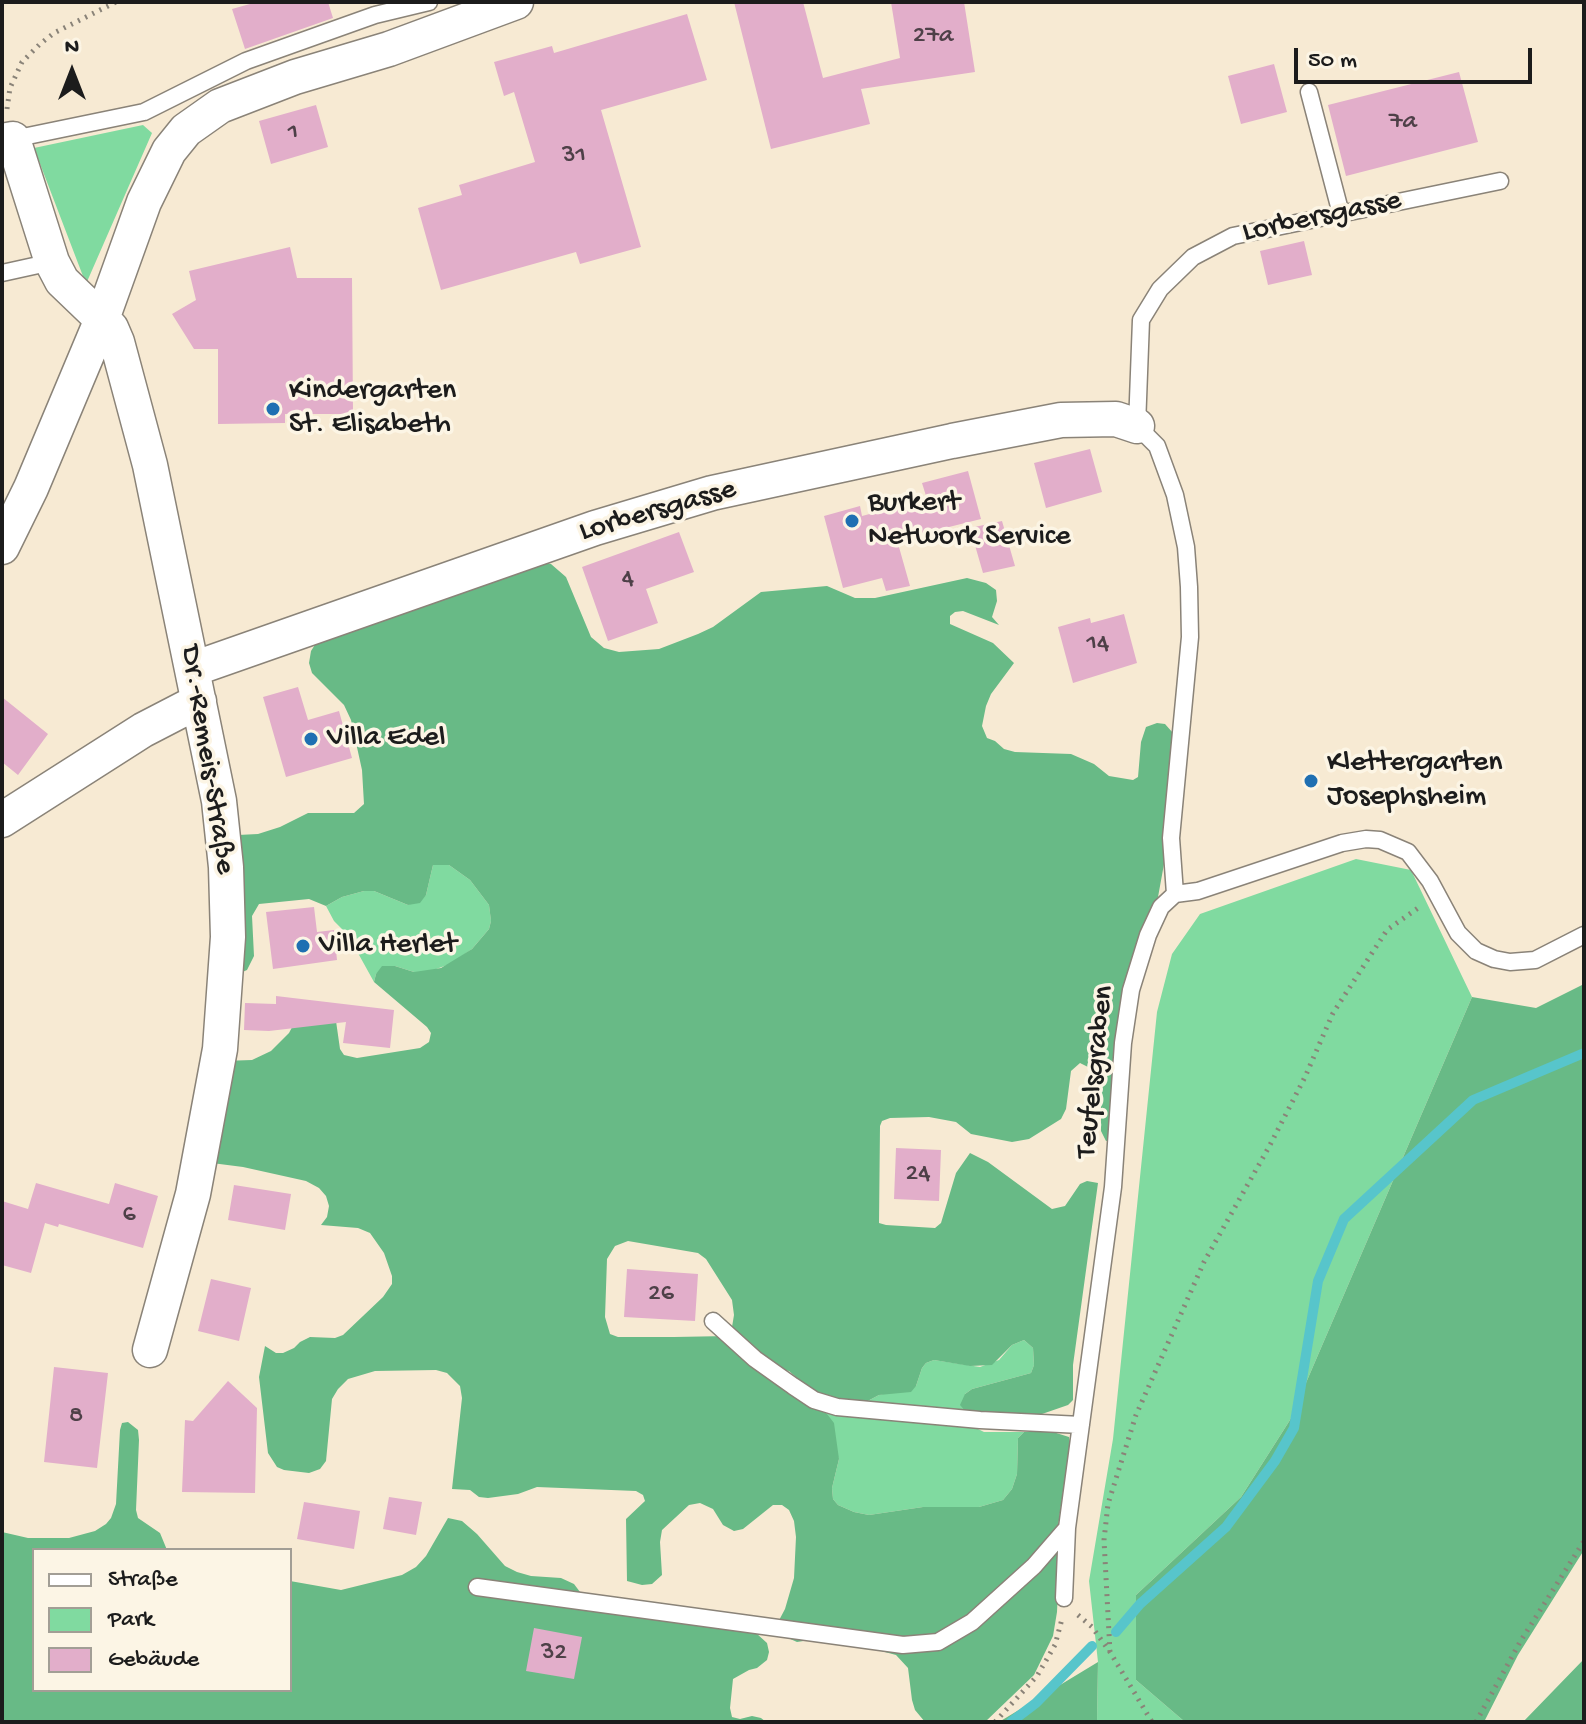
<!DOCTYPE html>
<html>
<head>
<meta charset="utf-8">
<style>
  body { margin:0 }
  #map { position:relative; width:1586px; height:1724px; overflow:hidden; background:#f7ead3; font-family:"Gochi Hand",sans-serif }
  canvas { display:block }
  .frame { position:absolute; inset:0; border:4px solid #1c1c1c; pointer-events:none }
  .legend { position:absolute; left:32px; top:1548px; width:260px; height:144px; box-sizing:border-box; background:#fcf5e5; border:2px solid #a29e95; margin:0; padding:10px 14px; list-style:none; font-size:24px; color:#1c1c1c }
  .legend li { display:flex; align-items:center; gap:16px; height:40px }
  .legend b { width:40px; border:2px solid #a29e95 }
  .north { position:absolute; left:32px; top:32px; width:80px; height:80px; -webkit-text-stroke:6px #fcf5e5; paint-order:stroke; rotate:0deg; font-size:22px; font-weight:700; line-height:32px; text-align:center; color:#1c1c1c }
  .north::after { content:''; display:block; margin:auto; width:28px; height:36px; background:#1c1c1c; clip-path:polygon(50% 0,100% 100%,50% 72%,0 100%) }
  .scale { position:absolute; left:1294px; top:48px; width:238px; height:36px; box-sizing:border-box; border:4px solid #1c1c1c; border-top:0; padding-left:10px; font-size:24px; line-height:28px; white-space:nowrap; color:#1c1c1c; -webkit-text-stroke:6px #fcf5e5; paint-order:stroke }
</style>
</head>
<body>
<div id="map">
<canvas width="1586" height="1724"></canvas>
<div class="frame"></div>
<ul class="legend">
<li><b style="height:10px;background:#fff"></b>Straße</li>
<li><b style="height:22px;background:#80daa0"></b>Park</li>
<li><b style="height:22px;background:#e2aeca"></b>Gebäude</li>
</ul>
<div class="north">N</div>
<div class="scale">50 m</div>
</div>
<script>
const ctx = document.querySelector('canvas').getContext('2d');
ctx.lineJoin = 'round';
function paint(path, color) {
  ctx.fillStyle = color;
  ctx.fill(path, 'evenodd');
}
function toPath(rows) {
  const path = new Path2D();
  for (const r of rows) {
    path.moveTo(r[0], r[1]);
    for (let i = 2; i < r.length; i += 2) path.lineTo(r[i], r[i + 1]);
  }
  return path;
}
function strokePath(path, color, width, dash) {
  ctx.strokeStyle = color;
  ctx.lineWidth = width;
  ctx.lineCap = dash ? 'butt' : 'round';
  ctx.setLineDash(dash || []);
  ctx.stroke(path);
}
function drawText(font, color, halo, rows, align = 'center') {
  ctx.font = font + ' "Gochi Hand",sans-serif';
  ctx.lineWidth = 7;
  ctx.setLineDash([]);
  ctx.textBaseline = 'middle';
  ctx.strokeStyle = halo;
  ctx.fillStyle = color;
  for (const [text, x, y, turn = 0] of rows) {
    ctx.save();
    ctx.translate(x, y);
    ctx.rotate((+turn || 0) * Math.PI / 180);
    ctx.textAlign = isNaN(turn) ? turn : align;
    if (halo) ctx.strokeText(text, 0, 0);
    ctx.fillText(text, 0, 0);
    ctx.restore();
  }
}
paint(toPath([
  [143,125,152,133,86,284,34,148],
  [1356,859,1411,870,1472,997,1290,1420,1241,1497,1136,1595,1136,1680,1185,1722,1097,1722,1098,1662,1089,1581,1113,1439,1157,1012,1172,954,1200,914],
  [441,863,449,865,470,880,489,905,491,921,489,929,472,949,450,964,428,972,414,972,395,966,376,974,374,982,348,935,334,921,326,906,342,897,364,891,374,891,408,905,426,895,433,865],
  [1024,1340,1033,1348,1034,1365,1031,1373,972,1389,965,1394,967,1413,862,1404,879,1395,916,1386,922,1368,926,1363,934,1360,980,1367,999,1360,1012,1345],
  [814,1406,970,1425,984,1432,1024,1432,1018,1438,1017,1474,1012,1489,1003,1500,979,1507,923,1507,869,1515,854,1512,838,1505,833,1499,832,1488,839,1459]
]), '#80daa0');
paint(toPath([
  [540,562,551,564,566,577,591,637,604,648,619,652,659,649,698,634,713,627,761,592,827,586,855,598,875,598,967,578,986,583,996,590,997,601,992,617,999,625,963,611,955,612,950,616,950,624,993,643,1014,663,991,694,986,706,982,726,987,738,995,741,1004,749,1015,752,1071,754,1094,764,1109,776,1133,780,1138,777,1141,742,1146,727,1157,723,1165,724,1173,733,1164,864,1158,897,1143,933,1112,1140,1106,1141,1101,1131,1101,1091,1097,1077,1090,1068,1080,1063,1071,1071,1066,1109,1061,1119,1029,1139,1012,1142,971,1134,956,1122,929,1117,890,1118,882,1121,880,1126,879,1223,886,1225,935,1228,941,1223,956,1173,970,1153,988,1162,1052,1209,1065,1206,1080,1184,1087,1181,1098,1183,1073,1365,1073,1400,1068,1405,1042,1414,1003,1416,967,1413,960,1405,965,1394,972,1389,1031,1373,1034,1365,1033,1348,1024,1340,1012,1345,992,1365,970,1366,934,1360,926,1363,922,1368,916,1386,911,1392,879,1395,862,1404,831,1400,814,1393,789,1371,776,1369,814,1406,827,1414,834,1423,839,1459,832,1488,833,1499,838,1505,854,1512,869,1515,923,1507,979,1507,1003,1500,1012,1489,1017,1474,1018,1438,1024,1432,1053,1432,1069,1437,1070,1442,1058,1527,1059,1568,1057,1612,1053,1636,1034,1675,985,1722,925,1722,915,1710,912,1700,908,1668,896,1655,859,1645,810,1640,797,1642,777,1633,776,1626,785,1609,794,1578,796,1537,794,1521,789,1510,782,1505,773,1505,743,1529,734,1531,723,1525,713,1509,700,1503,689,1505,662,1530,660,1542,662,1575,652,1584,642,1585,627,1581,626,1519,645,1501,643,1495,636,1491,537,1487,518,1494,488,1498,479,1497,470,1490,452,1489,462,1398,460,1386,447,1373,436,1370,375,1371,348,1379,338,1389,332,1399,326,1461,320,1469,309,1473,284,1470,277,1467,268,1453,259,1377,265,1346,276,1353,283,1353,294,1348,300,1342,310,1337,335,1338,343,1335,383,1297,392,1284,392,1276,384,1253,370,1233,358,1228,321,1225,327,1217,329,1206,326,1196,319,1188,306,1181,243,1167,204,1162,223,1061,252,1060,271,1051,289,1033,300,1012,336,1021,340,1049,344,1055,357,1058,420,1048,429,1042,431,1033,427,1027,374,982,376,974,382,966,395,966,414,972,441,968,472,949,489,929,491,921,489,905,470,880,449,865,433,865,426,895,420,903,408,905,374,891,364,891,342,897,326,906,309,899,259,904,252,916,254,956,247,970,240,973,238,835,258,834,280,827,308,813,354,813,364,804,362,770,351,720,344,705,312,673,309,663,311,651,318,640],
  [628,1241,698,1253,706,1259,732,1300,734,1315,731,1333,728,1336,674,1337,618,1337,610,1334,605,1317,607,1259,615,1246],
  [1584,984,1584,1550,1518,1655,1484,1722,1185,1722,1136,1680,1136,1595,1241,1497,1290,1420,1472,997,1536,1008],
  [128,1422,138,1430,139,1440,136,1510,138,1518,160,1533,167,1550,34,1550,34,1690,290,1690,290,1581,341,1590,402,1575,416,1567,426,1556,448,1518,462,1521,477,1534,505,1566,517,1572,531,1576,561,1578,574,1584,580,1592,582,1602,756,1633,767,1643,769,1652,767,1660,757,1668,749,1670,733,1679,730,1708,732,1717,740,1719,752,1716,761,1718,766,1722,2,1722,2,1532,28,1538,69,1538,95,1531,106,1524,111,1518,116,1504,120,1430,122,1423],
  [1584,1659,1584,1722,1523,1722],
  [1098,1662,1097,1722,998,1722,999,1722]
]), '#68ba86');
strokePath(toPath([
  [1116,1632,1140,1604,1226,1527,1275,1461,1294,1428,1318,1281,1344,1219,1473,1100,1584,1053],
  [1011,1722,1036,1703,1092,1646]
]), '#57c5cb', 10);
paint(toPath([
  [257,2,328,2,333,18,245,49,232,9],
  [734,2,803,2,823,78,900,58,891,2,964,2,975,72,861,89,870,124,771,149],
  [687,14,707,80,601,110,641,247,580,264,576,252,441,290,418,208,462,195,459,185,535,162,514,92,504,96,494,62,552,46,554,53],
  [1274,64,1287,112,1241,124,1228,76],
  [1459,72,1478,142,1346,176,1328,105],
  [316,105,328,147,271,164,259,121],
  [1304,241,1312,275,1268,285,1260,251],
  [290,247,297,278,352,278,353,414,285,414,285,423,218,424,218,349,194,349,172,314,196,300,189,271],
  [1090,449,1102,492,1046,508,1034,463],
  [968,471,981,519,897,540,910,586,886,591,882,578,843,588,824,516,860,506,862,516,927,499,922,483],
  [1002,521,1015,566,983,573,970,528],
  [679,532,694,572,646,589,658,623,608,641,582,567],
  [1124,614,1137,663,1073,683,1058,627,1090,618,1091,623],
  [298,687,308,720,339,711,352,758,286,777,263,697],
  [2,697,48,734,18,775,2,762],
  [314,907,317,932,334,930,337,960,273,969,266,912],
  [276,996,394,1010,390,1048,343,1043,346,1022,269,1031,244,1030,245,1003,276,1004],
  [896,1148,941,1150,939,1201,894,1199],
  [36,1183,109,1204,115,1183,158,1196,143,1248,59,1224,58,1227,45,1223,31,1273,2,1265,2,1201,28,1209],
  [234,1185,291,1194,285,1230,228,1220],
  [627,1269,698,1274,695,1321,624,1317],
  [211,1279,251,1288,239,1341,198,1331],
  [54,1367,108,1373,97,1468,44,1462],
  [228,1381,257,1408,255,1493,182,1492,185,1420,193,1421],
  [389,1497,422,1502,416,1535,383,1529],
  [304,1502,360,1511,354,1549,297,1539],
  [534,1628,582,1637,574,1679,526,1671]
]), '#e2aeca');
const service = toPath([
  [1309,92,1341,214],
  [13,139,144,112,246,61,375,15,429,2],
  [2,273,52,262],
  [1175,894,1171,838,1190,637,1189,587,1186,547,1175,495,1157,446,1137,426,1141,320,1160,289,1193,257,1233,236,1500,181],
  [713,1321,755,1359,793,1386,814,1400,837,1407,980,1420,1081,1425],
  [477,1587,903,1645,938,1642,972,1622,1034,1566,1067,1528],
  [1064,1598,1067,1528,1113,1187,1123,1043,1131,990,1148,935,1161,907,1175,894,1198,891,1342,843,1366,839,1380,840,1408,852,1430,881,1458,933,1476,951,1494,959,1510,962,1535,960,1584,935]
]);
const minor = toPath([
  [2,141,13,139,52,262,62,281,111,328,117,342,150,465,219,801,226,867,228,937,220,1049,193,1194,150,1350],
  [2,547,31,488,102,319,144,202,169,151,186,130,220,106,295,77,389,49,516,2],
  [193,669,595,528,712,493,952,441,1061,420,1116,419,1137,426],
  [2,820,143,730,199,701]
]);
strokePath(service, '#8a8378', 19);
strokePath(minor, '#8a8378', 37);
strokePath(toPath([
  [7,109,10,88,22,62,40,44,54,33,116,2],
  [1078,1615,1092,1627,1110,1652,1152,1722],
  [1110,1652,1104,1540,1108,1504,1136,1415,1204,1262,1270,1145,1305,1077,1333,1013,1387,930,1418,908],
  [995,1722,1037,1676,1055,1645,1062,1619],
  [1476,1722,1520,1642,1584,1541]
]), '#8a8378', 5, [2, 6]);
strokePath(service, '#fff', 16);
strokePath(minor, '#fff', 34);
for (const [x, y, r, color] of [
  [273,409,8,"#1f6fb2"],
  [852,521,8,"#1f6fb2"],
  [311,739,8,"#1f6fb2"],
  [1311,781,8,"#1f6fb2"],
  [303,946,8,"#1f6fb2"]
]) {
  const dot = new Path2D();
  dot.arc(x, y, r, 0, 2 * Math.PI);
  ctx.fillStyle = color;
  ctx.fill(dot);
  strokePath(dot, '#fcf5e5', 3);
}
drawText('26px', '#4e4048', null, [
  ["27a",933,37],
  ["7a",1403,123],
  ["1",293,134],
  ["31",574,157],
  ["4",628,580],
  ["14",1098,645],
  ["24",918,1175],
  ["6",129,1216],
  ["26",661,1295],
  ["8",76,1417],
  ["32",554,1654]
]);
drawText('30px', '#1c1c1c', '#fcf5e5', [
  ["Lorbersgasse",1322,218,-12],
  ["Lorbersgasse",658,512,-16],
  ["Dr.-Remeis-Straße",206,760,81],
  ["Teufelsgraben",1097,1072,-84]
]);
drawText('30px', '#1c1c1c', '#fcf5e5', [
  ["Kindergarten",289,392],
  ["St. Elisabeth",289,426],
  ["Burkert",868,504],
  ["Network Service",868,538],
  ["Villa Edel",327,739],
  ["Klettergarten",1327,764],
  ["Josephsheim",1327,798],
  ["Villa Herlet",319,946]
], 'left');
</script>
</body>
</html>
